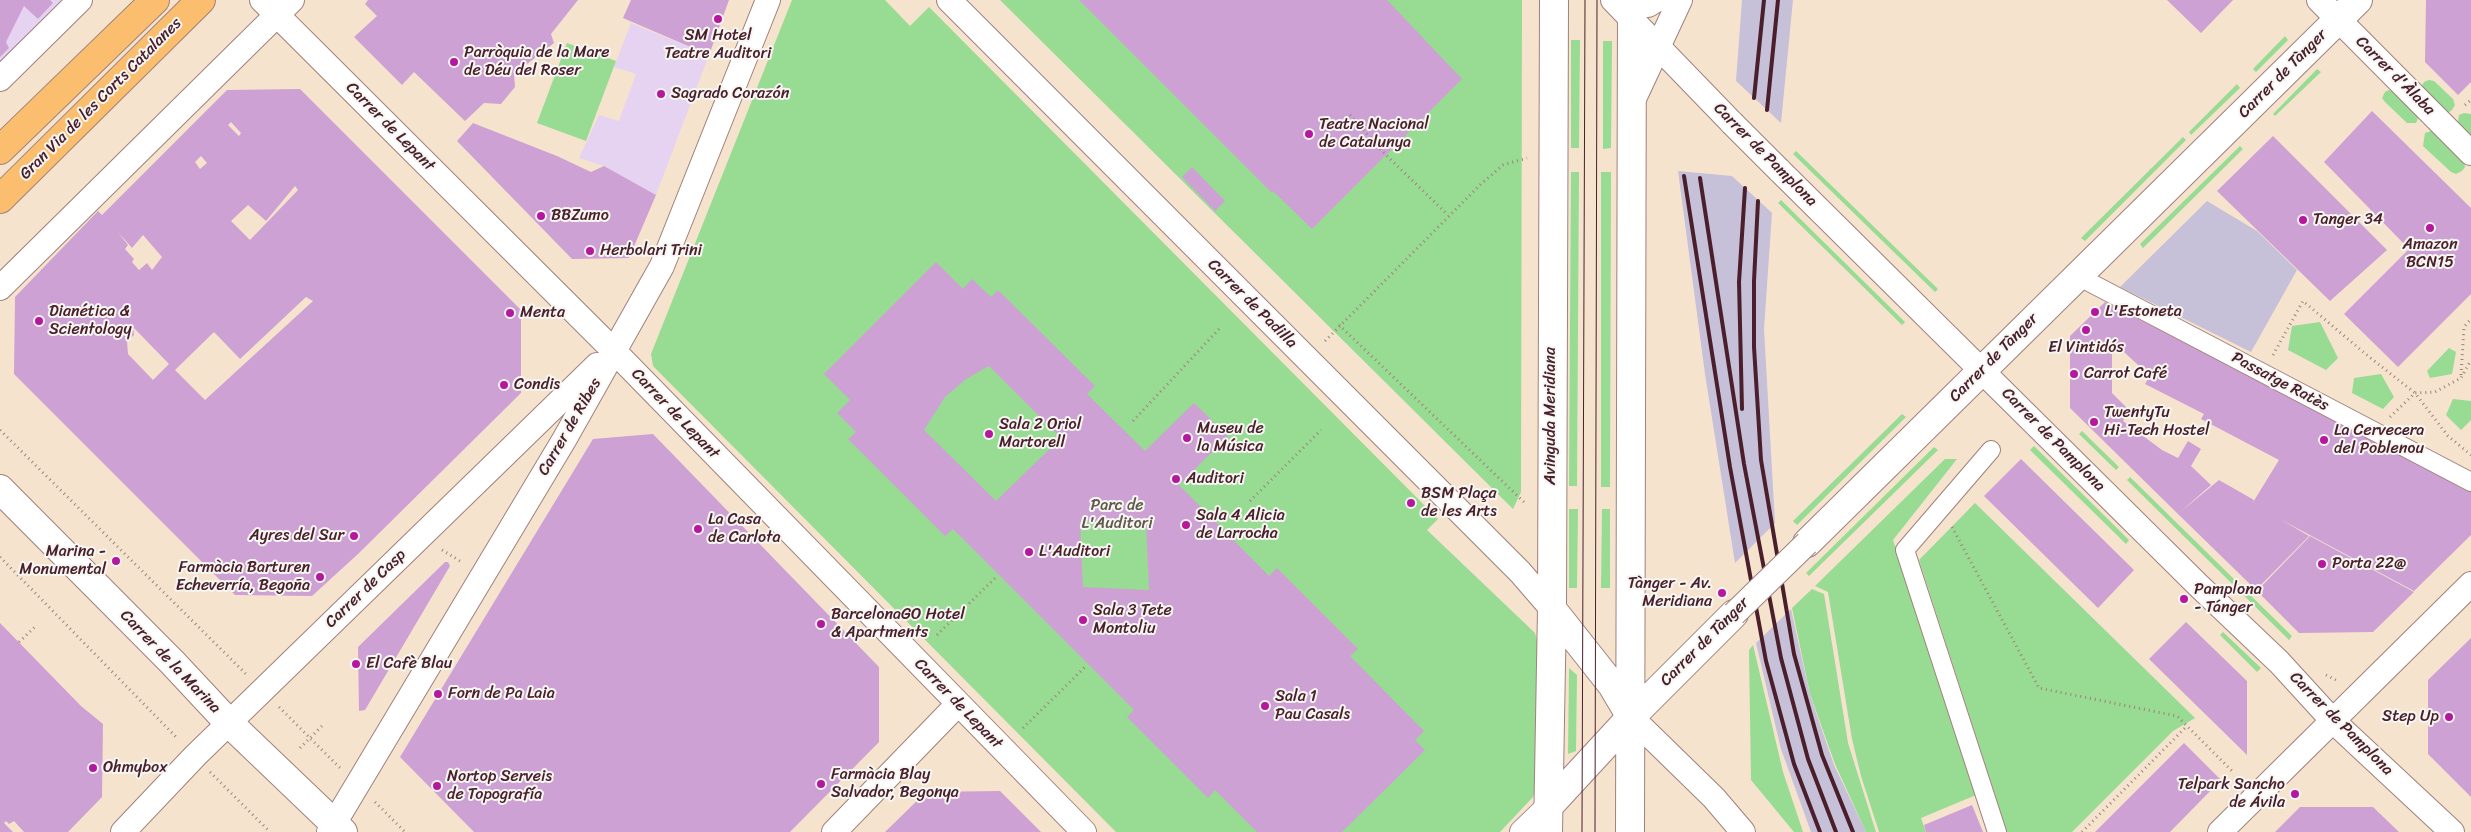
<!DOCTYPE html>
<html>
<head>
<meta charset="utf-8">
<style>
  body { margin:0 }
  canvas { display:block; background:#f5e3ce }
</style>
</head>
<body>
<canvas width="2471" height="832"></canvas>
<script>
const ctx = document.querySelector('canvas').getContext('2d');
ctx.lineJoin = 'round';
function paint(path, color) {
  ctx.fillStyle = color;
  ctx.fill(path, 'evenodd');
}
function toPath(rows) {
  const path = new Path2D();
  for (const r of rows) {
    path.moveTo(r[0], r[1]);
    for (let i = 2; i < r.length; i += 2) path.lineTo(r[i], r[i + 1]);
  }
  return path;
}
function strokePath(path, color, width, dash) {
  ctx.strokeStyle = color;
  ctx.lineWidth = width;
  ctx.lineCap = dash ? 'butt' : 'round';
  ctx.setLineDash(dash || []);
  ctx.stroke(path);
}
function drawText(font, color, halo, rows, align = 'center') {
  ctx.font = font + ' Sriracha,sans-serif';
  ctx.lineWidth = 4;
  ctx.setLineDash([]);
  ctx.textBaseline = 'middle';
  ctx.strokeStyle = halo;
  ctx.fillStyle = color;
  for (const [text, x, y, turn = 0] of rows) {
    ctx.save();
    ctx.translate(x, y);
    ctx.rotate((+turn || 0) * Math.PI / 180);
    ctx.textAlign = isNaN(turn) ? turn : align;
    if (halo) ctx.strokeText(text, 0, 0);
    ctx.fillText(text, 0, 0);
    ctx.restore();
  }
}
paint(toPath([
  [0,0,70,0,0,69],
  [631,23,709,55,656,195,604,166,579,158,599,115,619,121,636,74,614,67]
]), '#e5d3f1');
paint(toPath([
  [1742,0,1793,0,1781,123,1736,81],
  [1678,171,1732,176,1772,213,1764,329,1775,523,1735,563,1705,374],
  [2207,201,2257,231,2297,270,2251,352,2120,287],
  [1791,609,1810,695,1834,765,1866,832,1811,832,1781,749,1756,643]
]), '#c7c0d9');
paint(toPath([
  [792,0,885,0,910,26,929,7,1438,519,1427,530,1535,633,1538,644,1538,782,1533,797,1500,832,1116,832,653,366,651,354],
  [1000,0,1522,0,1521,492,1513,509],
  [2285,36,2288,40,2256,72,2253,69],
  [1571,40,1580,40,1579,148,1571,148],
  [1603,41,1612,41,1611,148,1603,149],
  [567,43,616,61,586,141,537,123],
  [2317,69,2321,72,2275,116,2273,114],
  [2429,80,2434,81,2453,99,2455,105,2452,110,2448,113,2421,87,2424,82],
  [2237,84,2240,88,2191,135,2189,132],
  [2389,90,2394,92,2416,113,2418,118,2416,123,2407,123,2385,102,2382,98,2385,92],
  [2464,113,2471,114,2471,142,2457,128,2459,115],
  [2431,131,2437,134,2464,161,2465,167,2462,171,2456,174,2451,172,2423,146,2425,133],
  [2183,137,2186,140,2085,241,2081,238],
  [2240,146,2243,149,2143,248,2140,244],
  [1796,151,1938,289,1935,292,1793,154],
  [1571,172,1579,172,1577,486,1569,486],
  [1601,172,1611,172,1610,487,1601,487],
  [1781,200,1905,322,1902,325,1778,203],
  [2320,322,2338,358,2326,370,2288,350,2292,326],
  [2449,348,2456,352,2452,374,2430,378,2427,371],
  [2381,374,2394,397,2383,409,2352,393,2354,378],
  [2453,399,2471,401,2471,420,2461,430,2446,415],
  [1902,414,1906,417,1797,525,1793,521],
  [2082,431,2119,467,2116,470,2079,434],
  [2034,446,2129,540,2126,544,2030,450],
  [1934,447,1938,450,1809,576,1806,573],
  [1945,459,1957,459,1893,540,1976,795,1921,818,1926,832,1879,832,1861,776,1852,739,1828,592,1815,586],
  [2130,477,2292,636,2289,640,2127,480],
  [1975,503,2195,718,2173,731,2072,832,2007,832,1919,560],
  [1569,509,1578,509,1577,588,1569,588],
  [1602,509,1610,509,1610,588,1601,588],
  [1812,589,1824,594,1848,743,1876,832,1866,832,1835,764,1810,694,1792,608],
  [2223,632,2261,668,2257,672,2220,635],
  [1753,645,1783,772,1803,832,1794,832,1751,780,1749,650],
  [1569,668,1577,675,1576,751,1568,754]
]), '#98db93');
paint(toPath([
  [0,0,50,0,53,3,38,19,24,6,6,42,9,48,0,57],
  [368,0,578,0,551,34,554,43,514,74,515,87,501,104,484,103,465,121,414,72,402,85,354,37,377,16,365,4],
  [631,0,729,0,709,55,623,18],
  [1079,0,1387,0,1462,79,1312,229,1273,191,1272,193],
  [2167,0,2233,0,2201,33],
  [2426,0,2471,0,2471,82,2458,95,2425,62],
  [300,89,521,310,521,393,358,554,312,596,235,595,14,374,15,297,98,211,102,215,227,90],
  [231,122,241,133,239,136,228,125],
  [201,156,207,163,200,169,195,162],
  [295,186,298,190,250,240,231,221,248,205,266,221],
  [117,231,132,248,143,235,162,257,152,270,147,263,139,270,132,262,134,259,125,249,128,245],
  [306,297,313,301,205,400,175,370,214,332,240,359],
  [133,327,169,364,153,380,128,354,127,341,134,335],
  [2372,111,2471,208,2471,294,2398,367,2344,314,2409,249,2324,162],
  [473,123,557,156,591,172,604,166,656,195,629,258,572,259,457,141],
  [2273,136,2387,250,2330,301,2217,191],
  [1192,167,1225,201,1215,211,1182,177],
  [936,262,963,289,972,279,991,297,998,290,1095,386,1087,394,1145,451,1194,403,1228,436,1179,485,1269,576,1277,568,1358,649,1350,656,1424,731,1415,740,1425,750,1342,832,1257,832,1215,790,1208,798,1127,717,1134,710,953,529,945,536,848,439,856,432,837,413,850,400,824,374],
  [989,366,1061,438,996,501,924,430,945,397,966,379],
  [1080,522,1146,524,1149,590,1083,587],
  [2105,302,2471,489,2471,535,2414,591,2280,519,2309,536,2256,590,2178,514,2219,480,2254,500,2252,504,2279,460,2201,419,2204,414,2145,384,2150,376,2112,341,2112,393,2129,410,2123,421,2162,450,2178,458,2188,441,2201,449,2191,466,2211,485,2178,514,2070,408,2070,336],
  [653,434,879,667,879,742,790,832,474,832,400,757,593,439],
  [2021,459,2134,570,2098,608,1984,496],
  [2310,536,2414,592,2373,632,2299,633,2257,591],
  [445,562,448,562,450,566,365,710,359,711,358,647],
  [2186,622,2247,681,2247,755,2149,659],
  [0,623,81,706,103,724,102,797,68,832,24,832,14,821,9,824,6,821,4,823,13,832,0,832],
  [2471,638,2471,797,2428,754,2428,680],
  [2184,743,2221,780,2170,832,2095,832],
  [1000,791,1041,832,885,832,926,792],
  [1972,805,1983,832,1926,832,1924,825],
  [2300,807,2373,807,2399,832,2275,832]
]), '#cda1d4');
const pedestrian = toPath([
  [2089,282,2471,482],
  [1991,450,1905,550,1997,832]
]);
const minor = toPath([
  [262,0,613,350,1084,832],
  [949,0,1520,572,1552,609],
  [1613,0,1732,123],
  [2319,0,2471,153],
  [1615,2,1632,5,1648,5,1656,0],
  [0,79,80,0],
  [1632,103,1680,0],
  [1779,170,2198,585,2279,662,2333,721,2452,832],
  [0,288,292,0],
  [1631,717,1714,798,1743,832],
  [123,832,195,756,597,365],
  [329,832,564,440,662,266,768,0],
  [834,832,958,704],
  [1522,832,1548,807],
  [2220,832,2471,584]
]);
const tertiary = toPath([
  [0,489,172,662,229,723,343,832],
  [1807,543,2358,0],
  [1552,609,1612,685,1631,717],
  [1548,807,1631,717,1734,614],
  [1548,832,1552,609,1554,0],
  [1630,832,1632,5]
]);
const primary = toPath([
  [0,150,155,0],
  [0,199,201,0]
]);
strokePath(pedestrian, '#a0817c', 20);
strokePath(minor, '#a0817c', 26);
strokePath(tertiary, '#a0817c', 30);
strokePath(primary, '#a0817c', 30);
strokePath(toPath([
  [2465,105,2471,100],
  [1350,115,1385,154,1448,215],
  [1339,325,1526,504],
  [1325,341,1481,184,1503,165,1527,158],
  [2273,355,2303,301,2368,356,2415,393,2448,436,2471,455],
  [2461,375,2464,327,2471,319],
  [2390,417,2415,393,2435,392,2461,378,2471,360],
  [1133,421,1220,328],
  [0,430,246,674],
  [1250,501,1321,430],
  [1952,527,2039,688,2177,716,2234,773],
  [442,550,460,561],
  [0,557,178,739],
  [937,635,996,577],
  [19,642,37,625],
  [2326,675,2338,681],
  [279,707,340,768],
  [1023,728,1086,666],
  [300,748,322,726],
  [210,772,270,832],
  [375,802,405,832],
  [2082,832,2187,726]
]), '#a0817c', 3, [1, 4]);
strokePath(pedestrian, '#fff', 18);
strokePath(minor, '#fff', 24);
strokePath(tertiary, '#fff', 28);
strokePath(primary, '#fabe6e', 28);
strokePath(toPath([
  [1582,832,1585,0],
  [1595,832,1597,0]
]), '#4a1f2b', 1);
strokePath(toPath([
  [1754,98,1764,0],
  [1767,110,1778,0],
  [1684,176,1730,467,1766,661,1794,764,1820,832],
  [1700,178,1744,464,1781,658,1808,759,1836,832],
  [1758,201,1754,281,1754,347,1761,460,1794,654,1822,755,1853,832],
  [1742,409,1739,282,1745,188]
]), '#4a1f2b', 4);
const minorBridge = toPath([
  [1732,123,1779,170],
  [1734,614,1807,543]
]);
strokePath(minorBridge, '#a0817c', 26, []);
strokePath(minorBridge, '#fff', 24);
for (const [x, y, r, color] of [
  [718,19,5,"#b5179e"],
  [454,62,5,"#b5179e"],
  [661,94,5,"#b5179e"],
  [1309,134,5,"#b5179e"],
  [541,216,5,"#b5179e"],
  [2303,220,5,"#b5179e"],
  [2430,228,5,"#b5179e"],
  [590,251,5,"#b5179e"],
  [2095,312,5,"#b5179e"],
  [510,313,5,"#b5179e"],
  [39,321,5,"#b5179e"],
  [2086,330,5,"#b5179e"],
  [2074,374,5,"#b5179e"],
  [504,385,5,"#b5179e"],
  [2094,422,5,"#b5179e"],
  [989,434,5,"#b5179e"],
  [1187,438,5,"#b5179e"],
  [2324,440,5,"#b5179e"],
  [1176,479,5,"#b5179e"],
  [1411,503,5,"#b5179e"],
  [1186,525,5,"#b5179e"],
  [698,529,5,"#b5179e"],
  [354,536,5,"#b5179e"],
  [1029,552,5,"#b5179e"],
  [116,561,5,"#b5179e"],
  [2322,564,5,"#b5179e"],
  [320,577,5,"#b5179e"],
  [1722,593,5,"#b5179e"],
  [2184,599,5,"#b5179e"],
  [1083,620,5,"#b5179e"],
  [821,624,5,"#b5179e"],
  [356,664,5,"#b5179e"],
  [438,694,5,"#b5179e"],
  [1265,706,5,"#b5179e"],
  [2449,717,5,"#b5179e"],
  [93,768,5,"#b5179e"],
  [821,784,5,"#b5179e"],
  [437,786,5,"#b5179e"],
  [2295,794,5,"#b5179e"]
]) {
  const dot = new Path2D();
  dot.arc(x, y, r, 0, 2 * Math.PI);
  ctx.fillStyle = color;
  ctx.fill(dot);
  strokePath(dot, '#f6f6f2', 2);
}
drawText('16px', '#4a1f2b', '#f6f6f2', [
  ["SM Hotel",718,36,"center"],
  ["Teatre Auditori",718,54,"center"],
  ["Parròquia de la Mare",464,53],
  ["de Déu del Roser",464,71],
  ["Sagrado Corazón",671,94],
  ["Teatre Nacional",1319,125],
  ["de Catalunya",1319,143],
  ["BBZumo",551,216],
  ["Tanger 34",2313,220],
  ["Amazon",2430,245,"center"],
  ["BCN15",2430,263,"center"],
  ["Herbolari Trini",600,251],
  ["Dianética &",49,312],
  ["Scientology",49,330],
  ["L'Estoneta",2105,312],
  ["Menta",520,313],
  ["El Vintidós",2086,348,"center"],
  ["Carrot Café",2084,374],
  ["Condis",514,385],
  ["TwentyTu",2104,413],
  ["Hi-Tech Hostel",2104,431],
  ["Sala 2 Oriol",999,425],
  ["Martorell",999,443],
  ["Museu de",1197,429],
  ["la Música",1197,447],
  ["La Cervecera",2334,431],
  ["del Poblenou",2334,449],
  ["Auditori",1186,479],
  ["BSM Plaça",1421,494],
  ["de les Arts",1421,512],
  ["Sala 4 Alicia",1196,516],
  ["de Larrocha",1196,534],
  ["La Casa",708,520],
  ["de Carlota",708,538],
  ["Ayres del Sur",344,536,"right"],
  ["Marina -",106,552,"right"],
  ["Monumental",106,570,"right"],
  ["L'Auditori",1039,552],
  ["Porta 22@",2332,564],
  ["Farmàcia Barturen",310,568,"right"],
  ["Echeverría, Begoña",310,586,"right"],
  ["Tànger - Av.",1712,584,"right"],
  ["Meridiana",1712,602,"right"],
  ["Pamplona",2194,590],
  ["- Tánger",2194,608],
  ["Sala 3 Tete",1093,611],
  ["Montoliu",1093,629],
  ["BarcelonaGO Hotel",831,615],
  ["& Apartments",831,633],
  ["El Cafè Blau",366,664],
  ["Forn de Pa Laia",448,694],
  ["Sala 1",1275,697],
  ["Pau Casals",1275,715],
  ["Step Up",2439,717,"right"],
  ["Ohmybox",103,768],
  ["Farmàcia Blay",831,775],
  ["Salvador, Begonya",831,793],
  ["Nortop Serveis",447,777],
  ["de Topografía",447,795],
  ["Telpark Sancho",2285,785,"right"],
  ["de Ávila",2285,803,"right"]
], 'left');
drawText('16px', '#4a1f2b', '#f6f6f2', [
  ["Carrer de Tànger",2283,74,-45],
  ["Carrer d'Àlaba",2395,76,45],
  ["Gran Via de les Corts Catalanes",101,99,-45],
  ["Carrer de Lepant",390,127,45],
  ["Carrer de Pamplona",1765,155,45],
  ["Carrer de Padilla",1252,304,45],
  ["Carrer de Tànger",1994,358,-45],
  ["Passatge Ratès",2280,382,28],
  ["Carrer de Lepant",675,414,46],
  ["Avinguda Meridiana",1551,416,-90],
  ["Carrer de Ribes",570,427,-60],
  ["Carrer de Pamplona",2053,440,45],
  ["Carrer de Casp",366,589,-44],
  ["Carrer de Tànger",1705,642,-45],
  ["Carrer de la Marina",170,662,46],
  ["Carrer de Lepant",958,704,46],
  ["Carrer de Pamplona",2341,724,45]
]);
drawText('16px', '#61574a', '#f6f6f2', [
  ["Parc de",1117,506],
  ["L'Auditori",1117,524]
]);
</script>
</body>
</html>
